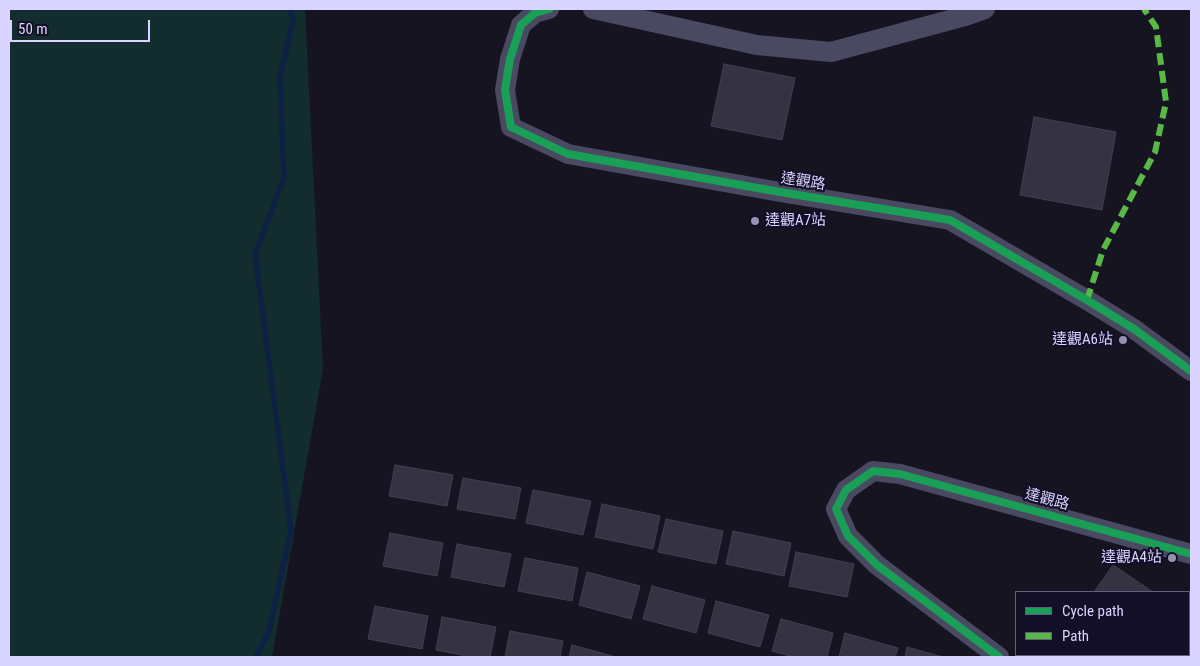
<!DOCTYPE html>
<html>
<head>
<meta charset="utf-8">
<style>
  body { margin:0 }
  #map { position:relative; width:1200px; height:666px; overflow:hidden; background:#161421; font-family:"Roboto Condensed",sans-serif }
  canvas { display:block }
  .frame { position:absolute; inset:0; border:10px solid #d9d4ff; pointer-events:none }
  .legend { position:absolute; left:1015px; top:591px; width:175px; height:65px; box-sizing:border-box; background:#130f26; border:1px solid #625e7d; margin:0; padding:6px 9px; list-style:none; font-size:15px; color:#d9d4ff }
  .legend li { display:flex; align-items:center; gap:10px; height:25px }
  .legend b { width:25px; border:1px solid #625e7d }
  .scale { position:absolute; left:10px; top:20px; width:140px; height:22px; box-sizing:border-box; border:2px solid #d9d4ff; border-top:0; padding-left:6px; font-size:15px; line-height:18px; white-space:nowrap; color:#d9d4ff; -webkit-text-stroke:4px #130f26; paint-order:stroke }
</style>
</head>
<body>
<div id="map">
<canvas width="1200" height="666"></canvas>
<div class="frame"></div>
<ul class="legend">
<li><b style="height:6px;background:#1a9f57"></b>Cycle path</li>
<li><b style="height:6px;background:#58b947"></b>Path</li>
</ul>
<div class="scale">50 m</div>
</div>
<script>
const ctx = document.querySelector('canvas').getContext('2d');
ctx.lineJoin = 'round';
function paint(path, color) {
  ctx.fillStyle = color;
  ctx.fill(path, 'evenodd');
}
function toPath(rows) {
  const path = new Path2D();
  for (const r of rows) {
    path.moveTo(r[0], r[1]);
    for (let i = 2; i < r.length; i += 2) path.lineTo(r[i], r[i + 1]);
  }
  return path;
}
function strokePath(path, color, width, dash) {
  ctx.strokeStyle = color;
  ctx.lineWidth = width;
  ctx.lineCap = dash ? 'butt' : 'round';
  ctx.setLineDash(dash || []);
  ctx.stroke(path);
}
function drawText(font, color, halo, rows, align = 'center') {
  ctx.font = font + ' "Roboto Condensed","Noto Sans TC",sans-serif';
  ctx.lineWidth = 4.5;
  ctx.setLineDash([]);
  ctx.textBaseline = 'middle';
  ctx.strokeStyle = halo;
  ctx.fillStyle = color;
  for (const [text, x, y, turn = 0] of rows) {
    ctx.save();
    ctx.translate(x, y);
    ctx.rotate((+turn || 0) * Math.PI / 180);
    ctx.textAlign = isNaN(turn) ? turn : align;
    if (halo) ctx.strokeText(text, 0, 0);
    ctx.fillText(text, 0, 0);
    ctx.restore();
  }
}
paint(toPath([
  [9,9,305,9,323,369,272,657,9,657]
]), '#132c2d');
strokePath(toPath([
  [256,657,269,631,291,530,255,254,284,178,280,76,293,21,290,9]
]), '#0d2144', 5.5);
const building = toPath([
  [724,64,795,78,782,140,711,126,724,64],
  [1034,117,1116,132,1102,210,1020,195,1034,117],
  [395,465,453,475,447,506,389,496,395,465],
  [463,478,521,488,515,519,457,509,463,478],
  [533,490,591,501,583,535,526,523,533,490],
  [602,504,660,516,653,549,595,537,602,504],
  [666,519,723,531,716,564,658,552,666,519],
  [733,531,791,543,784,576,726,564,733,531],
  [390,533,443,543,437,576,383,566,390,533],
  [457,544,511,554,504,587,451,577,457,544],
  [796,552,854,564,847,597,789,586,796,552],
  [525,558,578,568,572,601,518,591,525,558],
  [1113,565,1153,592,1094,592,1113,565],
  [587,572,640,586,631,619,579,605,587,572],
  [652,586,705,600,696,633,643,619,652,586],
  [716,601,769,615,760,647,708,633,716,601],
  [375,606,428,616,422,649,368,639,375,606],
  [442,617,496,627,490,657,472,657,436,650,442,617],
  [781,619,833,633,827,657,794,657,772,651,781,619],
  [510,631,563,641,560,657,505,657,510,631],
  [845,633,898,648,895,657,839,657,845,633],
  [1191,637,1191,657,1175,657,1177,655,1189,655,1189,640,1191,637],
  [572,645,616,657,569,657,572,645],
  [907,647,943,657,905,657,907,647],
  [1109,655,1143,655,1141,657,1113,657,1109,655]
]);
paint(building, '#343243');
strokePath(building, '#433f54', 1);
strokePath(toPath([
  [549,9,535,13,521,25,510,59,505,90,511,127,568,154,780,192,950,220,1087,300,1134,329,1191,371],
  [593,9,757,45,831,52,965,16,985,9],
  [999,657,877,565,848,536,836,509,846,490,873,471,900,474,1191,554]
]), '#4a4962', 20);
strokePath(toPath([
  [1087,300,1103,250,1155,152,1166,102,1156,27,1144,9]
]), '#58b947', 6, [12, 6]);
strokePath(toPath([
  [549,9,535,13,521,25,510,59,505,90,511,127,568,154,780,192,950,220,1087,300,1134,329,1191,371],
  [999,657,877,565,848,536,836,509,846,490,873,471,900,474,1191,554]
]), '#1a9f57', 8);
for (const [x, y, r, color] of [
  [755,221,5,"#9591b1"],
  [1123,340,5,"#9591b1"],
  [1172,558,5,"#9591b1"]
]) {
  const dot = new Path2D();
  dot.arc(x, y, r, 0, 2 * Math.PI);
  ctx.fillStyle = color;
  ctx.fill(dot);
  strokePath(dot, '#130f26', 2);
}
drawText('15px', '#d9d4ff', '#130f26', [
  ["達觀路",803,182,9],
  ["達觀路",1047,500,15]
]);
drawText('15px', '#d9d4ff', '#130f26', [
  ["達觀A7站",765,221,"left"],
  ["達觀A6站",1113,340],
  ["達觀A4站",1162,558]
], 'right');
</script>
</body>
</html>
